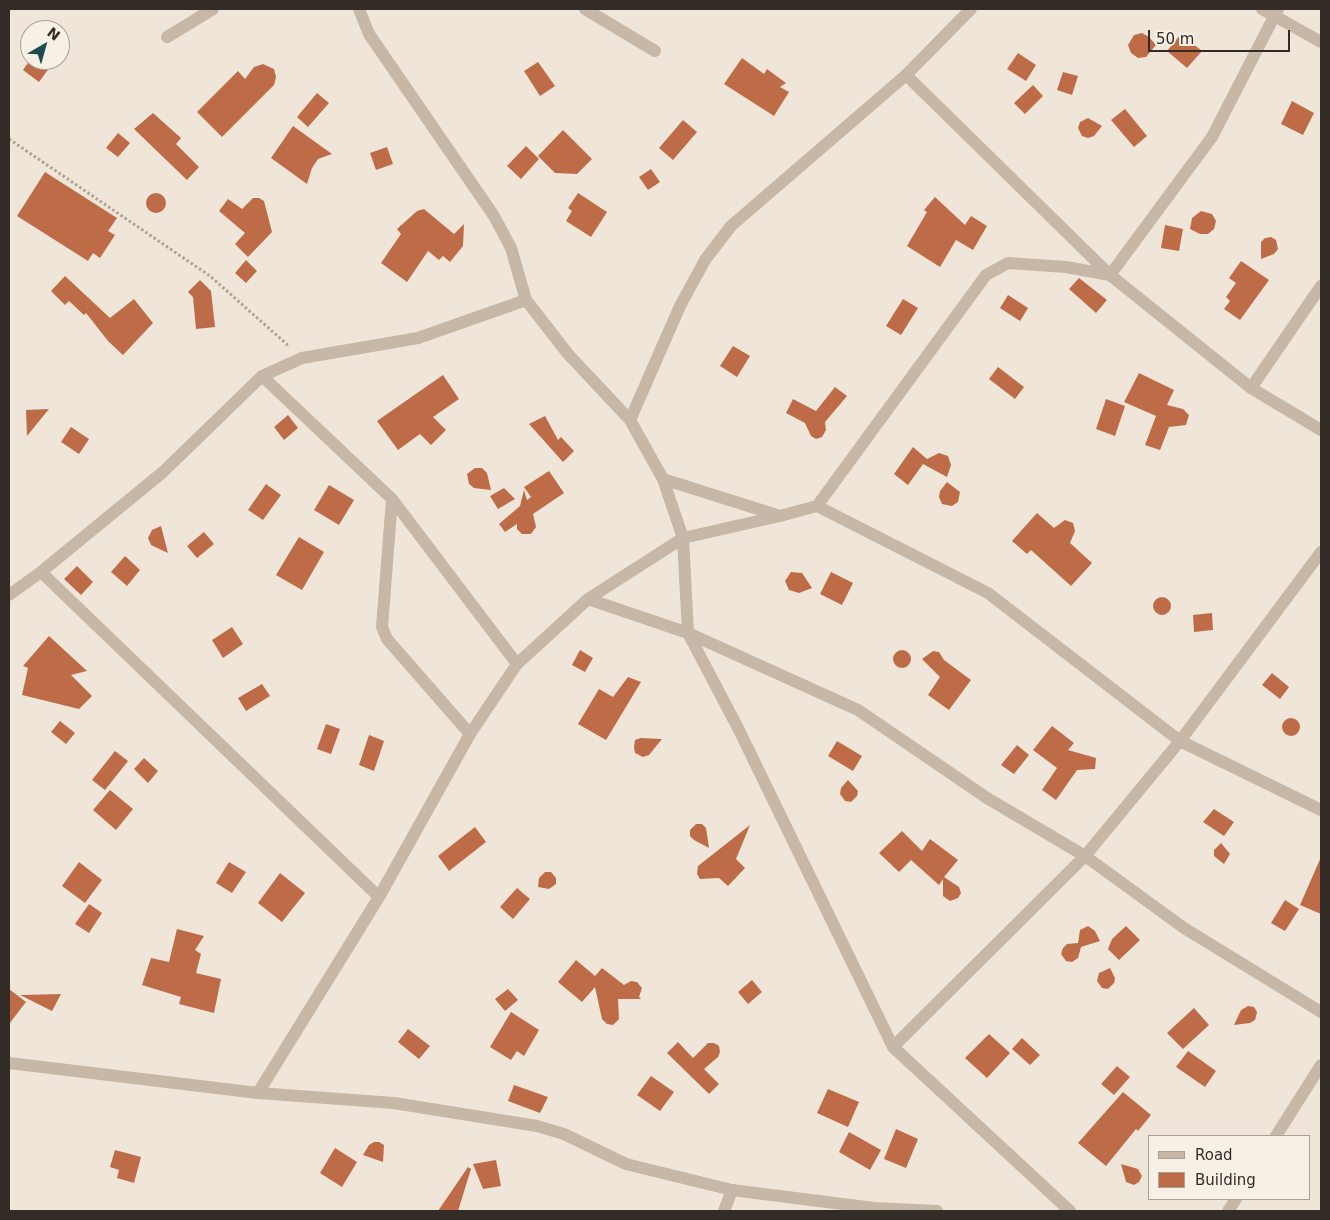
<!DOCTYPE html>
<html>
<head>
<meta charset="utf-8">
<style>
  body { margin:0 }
  #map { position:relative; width:1330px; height:1220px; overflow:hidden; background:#efe6d9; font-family:"DejaVu Sans",sans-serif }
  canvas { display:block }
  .frame { position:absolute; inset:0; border:10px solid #332b26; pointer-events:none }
  .legend { position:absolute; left:1148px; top:1135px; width:162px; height:65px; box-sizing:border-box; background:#f7f0e5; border:1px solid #a9a199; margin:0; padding:6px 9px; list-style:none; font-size:15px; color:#332b26 }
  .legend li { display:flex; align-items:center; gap:10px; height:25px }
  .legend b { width:25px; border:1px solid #a9a199 }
  .north { position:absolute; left:20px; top:20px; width:50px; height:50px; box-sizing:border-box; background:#f7f0e5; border:1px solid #a9a199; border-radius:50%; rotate:38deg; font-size:14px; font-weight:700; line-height:20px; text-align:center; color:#332b26 }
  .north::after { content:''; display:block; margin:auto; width:18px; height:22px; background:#1f4b51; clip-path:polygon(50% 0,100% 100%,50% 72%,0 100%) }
  .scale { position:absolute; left:1148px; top:30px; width:142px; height:22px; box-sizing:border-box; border:2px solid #332b26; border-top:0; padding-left:6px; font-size:15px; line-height:18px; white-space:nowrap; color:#332b26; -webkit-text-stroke:4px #f7f0e5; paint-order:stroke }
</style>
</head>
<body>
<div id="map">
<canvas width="1330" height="1220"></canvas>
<div class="frame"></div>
<ul class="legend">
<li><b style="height:6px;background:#c6b7a6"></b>Road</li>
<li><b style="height:14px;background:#be6c48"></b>Building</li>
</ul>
<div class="north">N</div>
<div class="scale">50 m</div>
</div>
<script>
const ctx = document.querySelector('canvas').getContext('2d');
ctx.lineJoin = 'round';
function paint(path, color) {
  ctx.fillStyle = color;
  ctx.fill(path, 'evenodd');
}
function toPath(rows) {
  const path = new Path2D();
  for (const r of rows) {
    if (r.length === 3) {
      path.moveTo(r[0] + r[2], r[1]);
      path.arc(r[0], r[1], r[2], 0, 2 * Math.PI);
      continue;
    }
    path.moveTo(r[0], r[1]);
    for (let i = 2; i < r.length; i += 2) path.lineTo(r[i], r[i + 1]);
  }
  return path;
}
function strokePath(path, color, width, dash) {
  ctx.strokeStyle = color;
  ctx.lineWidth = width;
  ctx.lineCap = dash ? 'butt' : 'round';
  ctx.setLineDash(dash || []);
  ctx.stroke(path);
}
paint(toPath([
  [1142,33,1149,37,1156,45,1146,57,1138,58,1131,53,1128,45,1134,35],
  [1181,34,1202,51,1187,68,1167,51],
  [1018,53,1036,65,1026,81,1007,69],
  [742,58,764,74,767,69,786,83,780,87,789,92,774,116,724,84],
  [30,60,55,60,39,82,23,70],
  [538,62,555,86,540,96,524,71],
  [263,64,274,69,276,77,274,85,222,137,197,112,238,71,245,79,254,67],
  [1063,72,1078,76,1072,95,1057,90],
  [1033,85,1043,96,1025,114,1014,103],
  [317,93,329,103,308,127,297,117],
  [1292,101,1314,113,1303,135,1281,124],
  [1125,109,1147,136,1134,147,1111,120],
  [153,113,181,138,176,144,199,167,187,180,134,129],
  [1088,118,1102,126,1094,136,1088,138,1082,136,1078,128,1080,122],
  [683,120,697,132,673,160,659,148],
  [293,126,332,154,318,159,312,168,307,184,271,158],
  [563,130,592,159,577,174,555,173,538,156],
  [118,133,130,143,118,157,106,148],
  [526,146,539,159,521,179,507,166],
  [387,147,393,164,376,170,370,153],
  [651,169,660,182,648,190,639,177],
  [45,172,117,218,108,231,115,235,100,258,93,253,88,261,17,216],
  [156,203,10],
  [578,193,607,212,591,237,566,221,572,211,568,208],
  [935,197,965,225,971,216,987,226,973,250,956,240,940,267,907,246,927,212,924,210],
  [253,198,259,198,264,201,272,232,248,257,235,244,245,233,219,211,228,199,242,209],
  [424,209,454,234,464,224,463,246,450,262,443,256,439,260,428,251,407,282,381,263,401,234,397,229,417,211],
  [1201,211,1212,214,1216,221,1214,229,1208,234,1200,234,1190,229,1192,218],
  [1165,225,1183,229,1179,251,1161,248],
  [1271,237,1276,240,1278,249,1274,254,1261,259,1261,242,1265,238],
  [246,260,257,271,246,283,235,273],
  [1241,261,1269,280,1240,320,1224,309,1230,301,1226,297,1236,283,1229,278],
  [65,276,110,318,134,299,153,323,123,355,108,341,86,313,84,315,69,301,65,305,51,291],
  [1079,278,1107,300,1096,313,1069,289],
  [200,280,211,291,215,327,196,329,193,297,188,292],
  [1008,295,1028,308,1020,321,1000,308],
  [903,299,918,308,901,335,886,326],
  [733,346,750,356,737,377,720,366],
  [998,367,1024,387,1015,399,989,379],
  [1139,373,1174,390,1167,405,1183,409,1189,415,1186,425,1169,427,1160,450,1145,445,1156,416,1124,402],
  [443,375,459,399,433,417,446,430,431,445,420,434,398,450,377,421],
  [835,387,847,396,825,422,826,430,822,437,816,439,811,436,805,423,786,413,793,399,816,411],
  [1106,399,1125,406,1115,436,1096,429],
  [49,409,27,436,26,410],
  [288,415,298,428,284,440,274,427],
  [545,416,558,440,561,437,574,451,563,462,529,424],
  [71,427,89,439,79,454,61,442],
  [913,447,927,459,939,453,948,456,951,465,947,477,923,464,908,485,894,474],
  [475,468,482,468,487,473,491,490,474,488,469,484,467,474],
  [549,471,564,493,533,514,536,527,531,534,522,534,517,529,517,524,505,532,499,524,520,506,524,490,527,500,531,497,524,487],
  [947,482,960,492,958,502,952,506,942,504,939,497,940,491],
  [266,484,281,495,263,520,248,510],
  [329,485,354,500,339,525,314,510],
  [504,488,515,499,498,509,490,496],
  [1037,513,1054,528,1065,520,1073,523,1075,531,1070,543,1092,563,1071,586,1031,550,1027,554,1012,541],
  [161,526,168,553,151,545,148,538,152,530],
  [204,532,214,544,197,558,187,546],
  [299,537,324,552,302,590,276,575],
  [125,556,140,570,127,586,111,572],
  [77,566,93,582,81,595,64,579],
  [791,572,802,573,812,588,799,593,789,590,785,581],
  [831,572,853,583,842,605,820,594],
  [1162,606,9],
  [1212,613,1213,630,1194,632,1193,615],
  [232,627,243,644,223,658,212,640],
  [49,636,87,671,71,675,92,696,79,709,22,695,28,668,23,666],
  [580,650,593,658,585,672,572,665],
  [902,659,9],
  [933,651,939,652,944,660,971,680,949,710,928,695,940,677,922,659],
  [1272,673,1289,687,1280,699,1262,685],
  [628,677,641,682,606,740,578,724,599,689,613,697],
  [262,684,270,696,246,711,238,698],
  [1291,727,9],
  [60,721,75,733,66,744,51,732],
  [326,724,340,729,331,754,317,749],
  [1052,726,1074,743,1068,750,1096,758,1095,769,1077,770,1056,800,1042,790,1057,768,1033,750],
  [369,735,384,741,374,771,359,765],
  [641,738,662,739,649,755,643,757,635,753,634,747,635,740],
  [837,741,862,756,853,771,828,756],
  [1017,745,1029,755,1014,774,1001,765],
  [115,751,128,761,105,790,92,780],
  [144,758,158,771,148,783,134,769],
  [848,780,858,791,857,796,851,802,845,801,840,794,841,788],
  [110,790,133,809,116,830,93,810],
  [1214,809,1234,822,1224,836,1203,822],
  [696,824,702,824,706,828,709,848,694,840,690,836,690,830],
  [750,825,736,859,745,868,728,886,719,878,700,879,697,874,698,866],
  [475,827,486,842,449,871,438,856],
  [902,831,922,851,930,839,958,860,944,877,959,887,961,893,958,898,950,901,943,896,943,879,939,885,911,860,899,872,879,853],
  [1221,843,1230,854,1224,864,1214,856,1214,850],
  [1321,857,1321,914,1300,905],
  [79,862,102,880,85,903,62,886],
  [229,862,246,872,232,893,216,883],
  [545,872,551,872,556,878,556,884,549,889,538,887,539,878],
  [280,873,305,893,282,922,258,903],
  [517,888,530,899,513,919,500,907],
  [1285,900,1299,909,1285,931,1271,923],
  [89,904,102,913,89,933,75,924],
  [1088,926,1095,931,1100,941,1081,947,1078,958,1072,962,1066,961,1061,954,1063,948,1067,944,1078,943,1080,930],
  [1126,926,1140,940,1119,960,1108,949,1112,939],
  [177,929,204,936,195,950,201,954,196,973,221,979,214,1013,179,1004,181,997,142,985,151,958,169,962],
  [576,960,595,976,602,968,624,985,631,981,637,982,642,988,639,997,641,999,618,999,619,1019,613,1025,607,1024,602,1019,595,987,582,1002,558,982],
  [1110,968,1115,978,1114,983,1108,989,1102,988,1097,981,1099,973],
  [752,980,762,992,748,1004,738,992],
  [9,989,26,1002,9,1024],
  [508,989,518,1000,505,1011,495,999],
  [61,994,52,1011,20,995],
  [1248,1006,1254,1007,1257,1012,1255,1020,1250,1023,1234,1025,1241,1010],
  [1194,1008,1209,1025,1183,1049,1167,1033],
  [511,1012,539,1030,524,1056,517,1051,511,1060,490,1047],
  [408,1029,430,1046,419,1059,398,1042],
  [989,1034,1010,1053,987,1078,965,1058],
  [1022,1038,1040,1055,1030,1065,1012,1049],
  [678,1042,693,1058,708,1043,714,1043,719,1046,720,1052,718,1057,704,1069,719,1084,709,1094,667,1053],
  [1188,1051,1216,1071,1205,1087,1176,1067],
  [1117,1066,1130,1077,1114,1095,1101,1084],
  [651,1076,674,1092,660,1111,637,1095],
  [514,1085,548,1097,540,1113,508,1101],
  [828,1089,859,1102,848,1127,817,1113],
  [1123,1092,1151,1115,1138,1131,1136,1129,1106,1166,1078,1143],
  [896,1129,918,1139,906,1168,884,1159],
  [849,1132,881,1150,870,1170,839,1152],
  [374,1142,379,1142,384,1145,383,1162,363,1155,369,1145],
  [335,1148,357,1162,342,1187,320,1173],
  [115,1150,141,1157,134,1183,117,1178,119,1170,110,1167],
  [496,1160,501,1186,483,1189,473,1164],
  [1121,1164,1138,1169,1142,1176,1139,1182,1134,1185,1126,1182],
  [468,1167,471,1169,458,1211,438,1211]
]), '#be6c48');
strokePath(toPath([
  [9,139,210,276,290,347]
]), '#b2a190', 3, [2.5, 2.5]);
strokePath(toPath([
  [359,9,369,34,494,216,511,248,526,300,568,354,630,420,663,479,683,538,688,633,739,730,893,1047,1070,1211],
  [585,9,655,51],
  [1262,9,1321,42],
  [167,37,213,9],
  [906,75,1110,275,1251,388,1321,430],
  [262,376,392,499,517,664],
  [1251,388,1321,286],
  [630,420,680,306,705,260,731,226,906,75,971,9],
  [663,479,780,516,817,506,986,275,1008,263,1066,267,1110,275,1212,137,1278,9],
  [392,499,382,627,387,639,470,734],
  [817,506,988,593,1180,741,1321,810],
  [41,572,379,897],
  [9,595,41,572,163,472,262,376,302,358,418,338,526,300],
  [588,599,688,633,858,710,987,798,1085,856,1184,928,1321,1012],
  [893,1047,1085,856,1180,741,1321,552],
  [9,1063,258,1093,394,1103,537,1126,564,1134,626,1164,732,1190,874,1208,937,1211],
  [258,1093,379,897,470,734,517,664,588,599,683,538,780,516],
  [1276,1136,1321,1065],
  [724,1211,732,1190],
  [1228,1211,1236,1199]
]), '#c6b7a6', 12);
</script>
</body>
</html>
